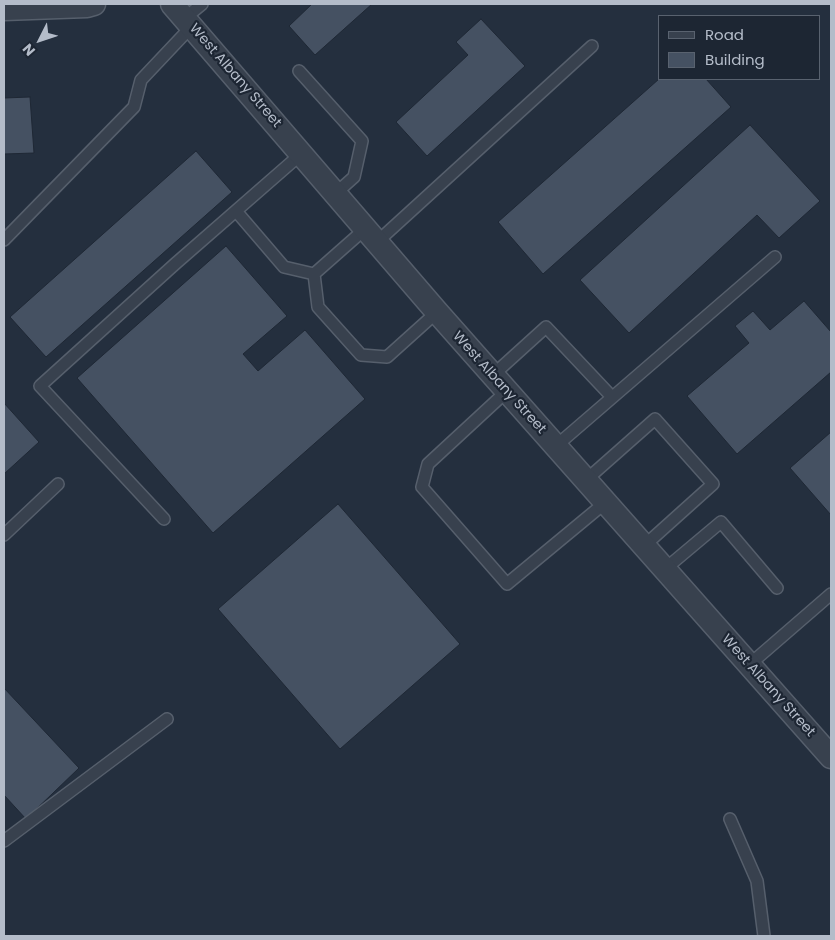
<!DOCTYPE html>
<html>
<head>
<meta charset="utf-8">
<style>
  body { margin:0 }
  #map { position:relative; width:835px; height:940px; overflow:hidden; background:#242f3e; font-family:Poppins,sans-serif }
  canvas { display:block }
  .frame { position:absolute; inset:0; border:5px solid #b4bcc9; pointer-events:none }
  .legend { position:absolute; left:658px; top:15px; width:162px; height:65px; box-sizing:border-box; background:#1d2633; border:1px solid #59626f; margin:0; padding:6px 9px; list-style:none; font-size:15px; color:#b4bcc9 }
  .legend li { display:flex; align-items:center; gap:10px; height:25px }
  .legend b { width:25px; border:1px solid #59626f }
  .north { position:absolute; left:15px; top:15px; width:50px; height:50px; -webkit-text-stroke:4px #1d2633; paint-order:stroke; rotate:229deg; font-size:14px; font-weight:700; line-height:20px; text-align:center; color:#b4bcc9 }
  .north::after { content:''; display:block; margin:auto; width:18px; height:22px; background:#b4bcc9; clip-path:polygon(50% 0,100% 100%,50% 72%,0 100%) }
</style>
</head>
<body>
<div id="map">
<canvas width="835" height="940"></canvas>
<div class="frame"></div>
<ul class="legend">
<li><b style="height:6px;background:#38414e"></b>Road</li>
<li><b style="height:14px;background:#455162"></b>Building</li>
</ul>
<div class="north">N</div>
</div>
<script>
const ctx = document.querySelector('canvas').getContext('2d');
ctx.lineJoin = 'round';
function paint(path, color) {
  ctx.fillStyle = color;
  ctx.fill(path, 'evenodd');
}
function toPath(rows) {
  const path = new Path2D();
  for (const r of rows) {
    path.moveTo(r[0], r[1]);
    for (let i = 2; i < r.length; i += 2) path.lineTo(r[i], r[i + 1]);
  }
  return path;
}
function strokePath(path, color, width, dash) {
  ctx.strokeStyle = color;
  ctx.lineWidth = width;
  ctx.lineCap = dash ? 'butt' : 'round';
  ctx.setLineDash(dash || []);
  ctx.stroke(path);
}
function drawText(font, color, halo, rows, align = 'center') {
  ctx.font = font + ' Poppins,sans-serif';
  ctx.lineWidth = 4.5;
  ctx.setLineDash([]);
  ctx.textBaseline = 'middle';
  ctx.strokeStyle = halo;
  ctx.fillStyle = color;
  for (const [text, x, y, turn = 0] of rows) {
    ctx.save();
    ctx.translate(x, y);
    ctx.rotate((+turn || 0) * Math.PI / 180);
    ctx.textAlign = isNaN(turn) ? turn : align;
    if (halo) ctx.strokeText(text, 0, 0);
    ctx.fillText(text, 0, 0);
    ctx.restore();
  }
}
const building = toPath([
  [312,4,372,4,315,55,289,26,312,4],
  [481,19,525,66,427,156,396,122,468,55,456,42,481,19],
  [659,79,706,79,731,107,543,274,498,222,659,79],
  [30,97,34,153,4,154,4,98,30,97],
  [750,125,820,201,779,238,757,215,629,333,580,280,750,125],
  [196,151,232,192,46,357,10,317,196,151],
  [226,246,287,316,243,354,258,371,305,330,365,399,213,533,77,378,226,246],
  [804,301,831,332,831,372,737,454,687,396,749,343,735,326,753,311,770,330,804,301],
  [4,403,39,442,4,474,4,403],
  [831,432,831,515,790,468,831,432],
  [338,504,460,644,340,749,218,609,338,504],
  [4,688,79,768,26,819,4,795,4,688]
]);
paint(building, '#455162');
strokePath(building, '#1f2835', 1);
const service = toPath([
  [185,18,202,4],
  [299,71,362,141,354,177,335,194],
  [236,211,284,267,314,274],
  [4,240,134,107,141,80,192,26],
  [377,242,592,46],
  [314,274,318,307,361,355,387,357,437,312],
  [314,274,365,229],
  [493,375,546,327,612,397],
  [507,391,428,464,422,487,507,584,606,502],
  [556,446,775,257],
  [586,480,655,419,713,484,644,546],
  [164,519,40,386,175,264,301,154],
  [4,535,58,484],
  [665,569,721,522,777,588],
  [749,665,831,594],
  [730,819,757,881,764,936],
  [4,841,167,719]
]);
const minor = toPath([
  [172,4,437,312,831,757],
  [4,9,87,6,94,4]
]);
strokePath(service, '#565f6c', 14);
strokePath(minor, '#565f6c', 25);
strokePath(service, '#38414e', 11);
strokePath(minor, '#38414e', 22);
drawText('14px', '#b4bcc9', '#1d2633', [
  ["West Albany Street",235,76,49],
  ["West Albany Street",499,383,48],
  ["West Albany Street",768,686,48]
]);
</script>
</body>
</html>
